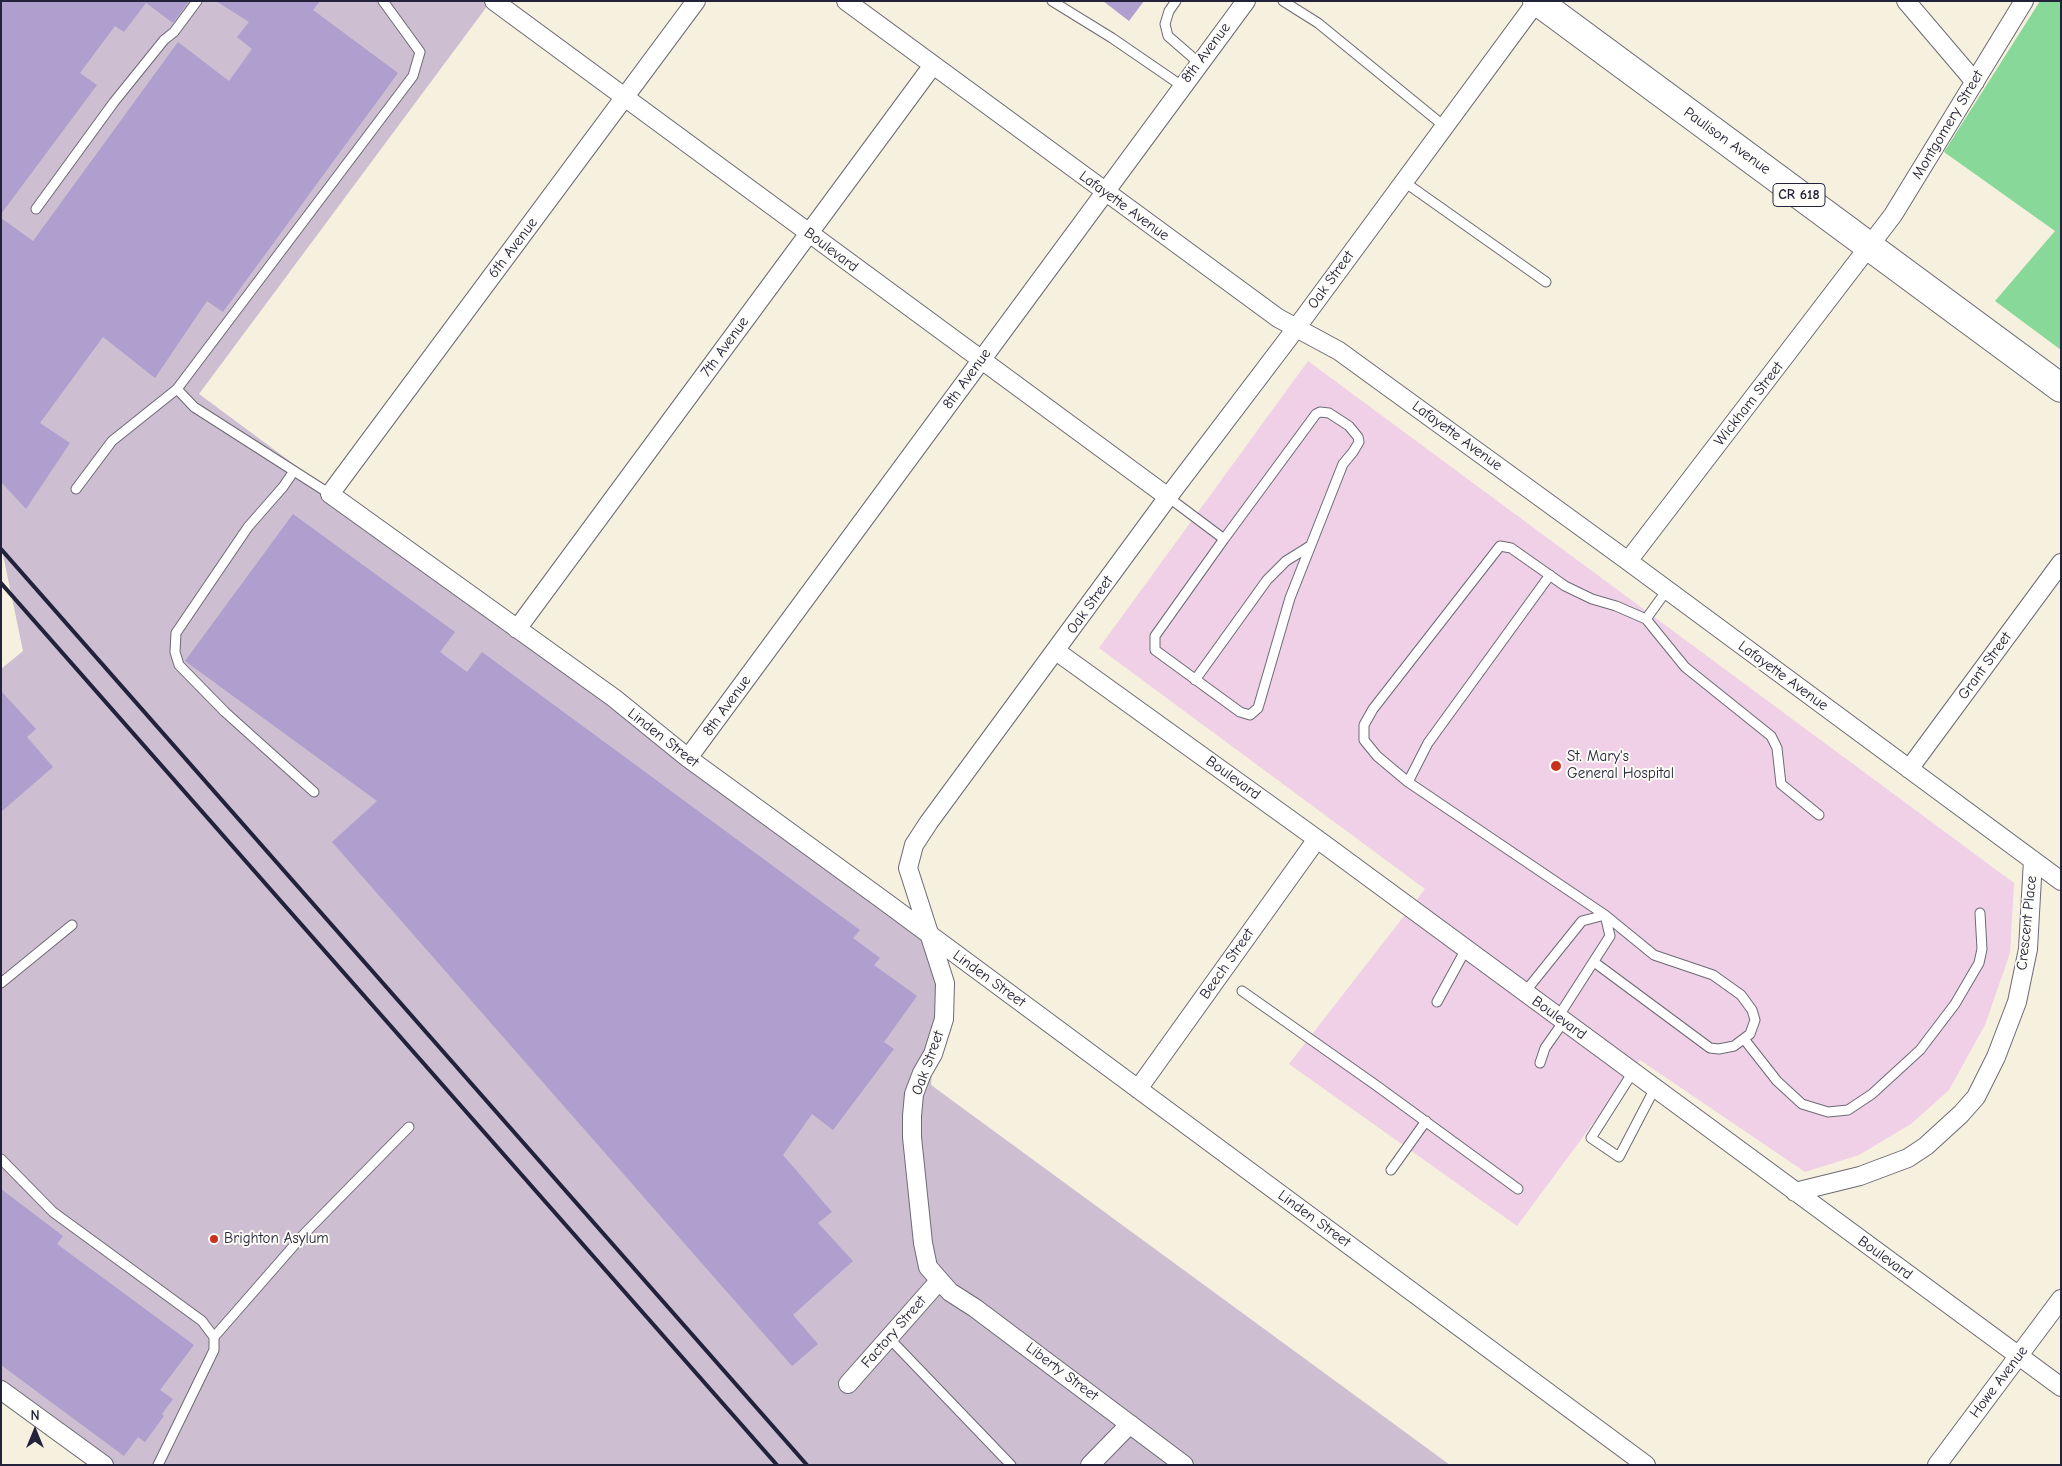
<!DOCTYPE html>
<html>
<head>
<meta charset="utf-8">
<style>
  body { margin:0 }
  #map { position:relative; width:2062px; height:1466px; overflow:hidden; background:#f6f0de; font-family:"Comic Neue",sans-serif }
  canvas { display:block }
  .frame { position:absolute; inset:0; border:2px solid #22223b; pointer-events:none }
  .north { position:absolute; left:10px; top:1406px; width:50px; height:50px; -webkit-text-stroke:4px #fdfcf7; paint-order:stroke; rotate:0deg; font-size:14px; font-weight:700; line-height:20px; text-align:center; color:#22223b }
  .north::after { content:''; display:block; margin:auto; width:18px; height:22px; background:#22223b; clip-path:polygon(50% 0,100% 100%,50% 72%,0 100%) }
</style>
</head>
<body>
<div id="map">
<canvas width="2062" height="1466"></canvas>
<div class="frame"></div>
<div class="north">N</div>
</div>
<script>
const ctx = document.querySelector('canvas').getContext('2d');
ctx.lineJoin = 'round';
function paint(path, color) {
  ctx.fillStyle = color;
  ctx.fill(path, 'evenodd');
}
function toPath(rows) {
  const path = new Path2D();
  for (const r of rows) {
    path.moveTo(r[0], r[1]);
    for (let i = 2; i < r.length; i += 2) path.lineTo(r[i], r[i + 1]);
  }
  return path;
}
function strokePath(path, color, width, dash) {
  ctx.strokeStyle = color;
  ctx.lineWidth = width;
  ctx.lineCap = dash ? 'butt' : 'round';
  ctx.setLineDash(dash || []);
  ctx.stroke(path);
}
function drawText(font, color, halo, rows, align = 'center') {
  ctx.font = font + ' "Comic Neue",sans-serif';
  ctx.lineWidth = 4;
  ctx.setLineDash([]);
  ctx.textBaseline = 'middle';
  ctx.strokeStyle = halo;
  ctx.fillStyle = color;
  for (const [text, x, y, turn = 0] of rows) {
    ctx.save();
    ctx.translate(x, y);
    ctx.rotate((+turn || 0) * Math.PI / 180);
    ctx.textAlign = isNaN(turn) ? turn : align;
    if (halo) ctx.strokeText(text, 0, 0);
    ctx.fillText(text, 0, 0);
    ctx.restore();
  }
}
paint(toPath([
  [1308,361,2014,883,2010,953,1985,1025,1949,1090,1911,1124,1859,1155,1805,1172,1640,1060,1517,1226,1289,1064,1425,889,1099,648]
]), '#efd0e6');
paint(toPath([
  [1,1,491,1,199,394,941,943,931,1085,1450,1465,98,1465,1,1392,1,669,23,651,1,545]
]), '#cdbed2');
paint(toPath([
  [2040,1,2061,1,2061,350,1995,301,2055,231,1944,152]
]), '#88d899');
paint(toPath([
  [1,1,189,1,173,23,146,3,124,32,115,26,80,73,97,85,1,214],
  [216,1,320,1,313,10,398,73,223,312,207,301,155,378,103,337,40,423,70,443,26,509,1,482,1,218,33,241,178,42,229,81,252,49,237,37,249,22],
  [1103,1,1144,1,1129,21],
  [293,514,455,632,440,652,467,672,482,652,860,930,853,938,880,958,874,965,917,996,884,1042,894,1049,833,1130,812,1114,783,1155,832,1212,818,1223,853,1261,793,1315,818,1344,792,1366,332,842,377,801,185,661],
  [1,691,36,729,27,737,53,767,1,812],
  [1,1189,63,1236,57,1244,194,1345,160,1390,173,1399,162,1414,164,1416,145,1442,138,1437,124,1456,1,1365]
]), '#ae9fce');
const service = toPath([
  [1052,1,1112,38,1182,86],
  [1176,1,1169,11,1165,24,1168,36,1199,63],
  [1283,1,1318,23,1444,126],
  [1403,181,1546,282],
  [36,209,114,102,164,40,174,32,197,1],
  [177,389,194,407,330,494],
  [294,471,283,487,248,527,176,633,175,652,179,665,225,712,314,792],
  [76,489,112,441,177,389,413,76,420,52,383,1],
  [1168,497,1224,539,1155,636,1155,650,1240,712,1250,715,1258,708,1290,598,1343,464,1353,452,1359,442,1358,437,1349,426,1329,413,1320,412,1316,414,1224,539],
  [1646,619,1685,667,1771,736,1777,748,1781,784,1819,815],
  [1195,680,1267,580,1286,561,1310,546],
  [1408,782,1428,743,1550,575],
  [1594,962,1710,1048,1719,1049,1734,1046,1750,1034,1755,1020,1752,1010,1741,995,1713,975,1654,955,1605,915,1408,782,1377,756,1364,740,1364,725,1373,709,1500,546,1511,548,1565,586,1592,599,1616,606,1646,619,1667,590],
  [1,983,72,925],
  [1242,991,1377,1086,1518,1189],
  [1525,992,1582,921,1605,915],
  [1437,1002,1466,949],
  [1558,1017,1610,936,1605,915],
  [1744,1039,1777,1081,1802,1104,1828,1112,1848,1110,1872,1094,1920,1050,1955,1004,1979,963,1982,949,1980,913],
  [1540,1063,1545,1048,1564,1021],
  [1633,1072,1591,1138,1619,1157,1655,1088],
  [1,1159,53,1212,202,1321,214,1337,214,1350,158,1465],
  [1391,1170,1426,1121],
  [214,1337,304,1234,409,1127],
  [889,1338,1011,1465]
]);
const minor = toPath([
  [494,1,1168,497],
  [696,1,330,494,614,698,688,758,887,903,1646,1465],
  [846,1,1278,318,1339,351,1628,561,2061,881],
  [1906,1,1975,82],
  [1628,561,1893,215,2024,1],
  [517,629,933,65],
  [1056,651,1317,839,2061,1387],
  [688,758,1246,1],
  [1909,769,2061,563],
  [1138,1089,1317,839],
  [1795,1192,1860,1176,1908,1158,1926,1146,1961,1114,1976,1097,1996,1057,2017,1002,2028,949,2033,860],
  [848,1384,939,1281],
  [1,1390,104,1465],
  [1090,1465,1130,1424],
  [1184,1465,975,1308,950,1292,928,1267,923,1243,912,1137,912,1116,914,1094,922,1073,933,1054,944,1019,945,983,908,868,914,845,929,822,1168,497,1297,327,1537,1],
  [1937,1465,2061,1299]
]);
const primary = toPath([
  [1537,1,2061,388]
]);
strokePath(service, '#6c6a74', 11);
strokePath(minor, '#6c6a74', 20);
strokePath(primary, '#6c6a74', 30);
strokePath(service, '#fff', 9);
strokePath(minor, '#fff', 18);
strokePath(primary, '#fff', 28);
strokePath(toPath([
  [1,549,807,1465],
  [1,583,777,1465]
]), '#22223b', 4);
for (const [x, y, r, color] of [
  [1556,766,6,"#c8321e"],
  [214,1239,5,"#c8321e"]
]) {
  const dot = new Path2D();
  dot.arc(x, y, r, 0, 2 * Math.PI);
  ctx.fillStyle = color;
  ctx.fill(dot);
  strokePath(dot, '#fdfcf7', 2);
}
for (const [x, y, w] of [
  [1799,195,52]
]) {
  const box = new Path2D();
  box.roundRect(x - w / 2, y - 11.5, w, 23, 4);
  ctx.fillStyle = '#fdfcf7';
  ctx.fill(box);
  strokePath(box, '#22223b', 1);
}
drawText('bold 14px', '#22223b', null, [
  ["CR 618",1799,195]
]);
drawText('15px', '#22223b', '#fdfcf7', [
  ["8th Avenue",1206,53,-53],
  ["Montgomery Street",1948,125,-59],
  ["Paulison Avenue",1727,141,36],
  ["Lafayette Avenue",1124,206,36],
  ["6th Avenue",513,248,-53],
  ["Boulevard",831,250,37],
  ["Oak Street",1331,280,-54],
  ["7th Avenue",725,347,-54],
  ["8th Avenue",967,379,-54],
  ["Wickham Street",1749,404,-52],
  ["Lafayette Avenue",1457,436,36],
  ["Oak Street",1090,605,-54],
  ["Grant Street",1985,666,-54],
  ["Lafayette Avenue",1783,676,36],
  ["8th Avenue",727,706,-54],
  ["Linden Street",663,738,38],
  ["Boulevard",1233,778,36],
  ["Crescent Place",2027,923,-84],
  ["Beech Street",1227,964,-55],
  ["Linden Street",989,979,36],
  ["Boulevard",1559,1018,36],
  ["Oak Street",928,1063,-70],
  ["Linden Street",1314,1219,36],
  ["Boulevard",1885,1258,36],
  ["Factory Street",894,1332,-49],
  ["Liberty Street",1062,1372,37],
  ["Howe Avenue",1999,1382,-53]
]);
drawText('15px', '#22223b', '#fdfcf7', [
  ["St. Mary's",1567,757],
  ["General Hospital",1567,774],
  ["Brighton Asylum",224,1239]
], 'left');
</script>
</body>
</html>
